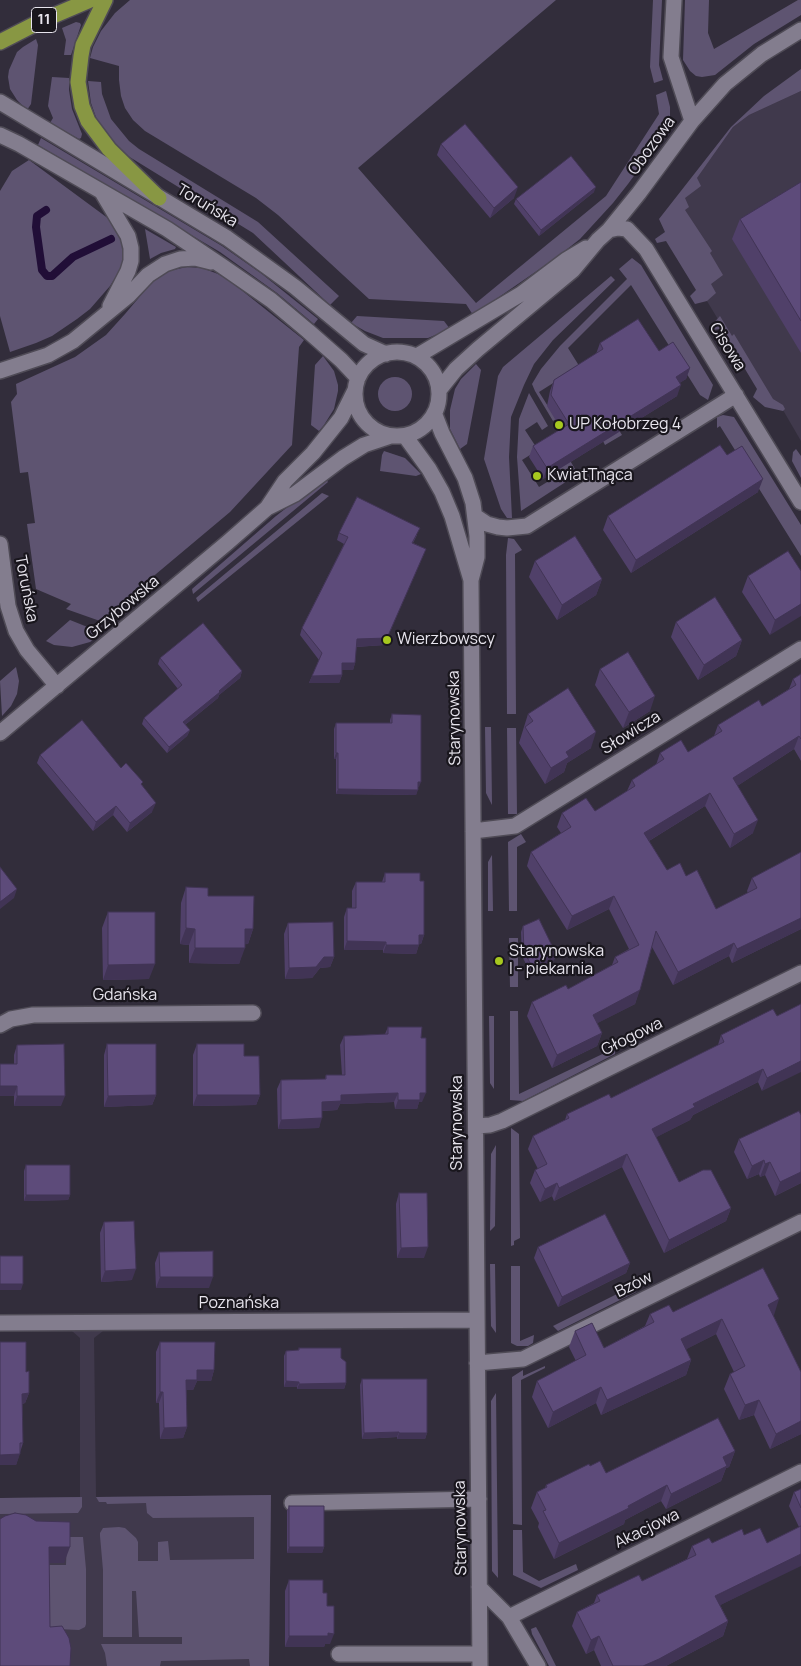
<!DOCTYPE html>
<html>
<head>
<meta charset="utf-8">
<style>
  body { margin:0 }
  canvas { display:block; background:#322d3b }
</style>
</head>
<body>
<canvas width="801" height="1666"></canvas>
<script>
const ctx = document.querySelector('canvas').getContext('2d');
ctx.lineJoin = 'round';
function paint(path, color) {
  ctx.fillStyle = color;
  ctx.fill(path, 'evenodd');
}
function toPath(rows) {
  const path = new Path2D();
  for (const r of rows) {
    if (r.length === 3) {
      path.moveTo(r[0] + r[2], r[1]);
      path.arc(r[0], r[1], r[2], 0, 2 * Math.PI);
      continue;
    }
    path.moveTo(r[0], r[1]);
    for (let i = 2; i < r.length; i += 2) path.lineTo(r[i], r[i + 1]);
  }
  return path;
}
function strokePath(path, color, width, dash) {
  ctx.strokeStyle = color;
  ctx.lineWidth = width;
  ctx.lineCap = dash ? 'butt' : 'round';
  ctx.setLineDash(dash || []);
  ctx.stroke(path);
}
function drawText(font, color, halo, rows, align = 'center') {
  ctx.font = font + ' Manrope,sans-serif';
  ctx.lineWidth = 4.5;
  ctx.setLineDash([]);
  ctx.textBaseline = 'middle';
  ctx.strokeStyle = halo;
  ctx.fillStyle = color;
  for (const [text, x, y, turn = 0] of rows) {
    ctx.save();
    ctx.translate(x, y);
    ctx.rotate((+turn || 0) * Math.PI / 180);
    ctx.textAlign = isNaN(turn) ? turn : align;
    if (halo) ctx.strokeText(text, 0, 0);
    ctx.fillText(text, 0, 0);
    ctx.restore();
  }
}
paint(toPath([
  [801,91,801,441,783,410,772,408,665,232,667,220,733,127,749,115],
  [72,1331,103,1331,94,1338,96,1497,271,1495,269,1666,0,1666,0,1498,80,1497,80,1338]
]), '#40394c');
paint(toPath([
  [130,0,556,0,358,168,476,303,606,196,659,114,656,95,666,91,670,107,670,118,666,132,628,184,613,203,580,239,557,257,473,315,466,304,369,299,278,215,256,198,145,131,133,120,125,108,121,96,119,80,119,66,90,58,93,47,101,31,115,13],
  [653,0,662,0,659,65,663,80,654,83,650,67],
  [685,0,709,0,708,33,714,49,798,0,801,0,801,15,754,44,715,75,702,77,696,76,690,71,683,60],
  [76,22,80,23,81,25,71,55,64,55,66,40,62,28],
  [36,39,38,45,31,104,27,110,17,100,10,89,8,77,9,70,17,52,23,47],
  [801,69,801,91,749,115,733,127,697,178,701,186,685,198,689,207,685,210,712,251,710,253,723,275,711,284,716,293,707,301,695,304,690,296,696,290,666,241,657,243,655,239,665,232,659,219,731,127,764,96],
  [52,77,69,78,69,90,72,109,82,134,81,138,79,139,50,123,53,118,48,106],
  [88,81,101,82,102,94,111,119,129,141,139,149,258,222,339,296,330,305,253,233,128,156,116,147,98,123,91,103],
  [41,138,222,246,262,274,318,319,314,324,277,293,220,252,38,145],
  [29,160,109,219,120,235,123,244,123,261,120,270,110,286,90,309,77,319,52,336,36,343,10,352,0,316,0,191,12,171],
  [145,229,176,247,175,249,161,253,150,259],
  [632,258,641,265,713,385,708,400,700,395,631,285,568,348,622,435,605,445,569,373,539,392,556,419,553,421,535,391,532,384,541,369,560,346,627,279,619,269],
  [187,267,202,268,218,274,230,281,304,340,299,347,292,445,230,512,100,621,66,609,71,604,36,589,27,524,35,523,28,472,20,473,11,402,17,394,16,384,75,357,106,335,125,314,153,281,168,271],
  [611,276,615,280,553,340,534,364,524,385,511,417,509,457,512,518,507,518,501,509,484,459,498,376,503,367],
  [357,316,444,321,450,329,428,338,383,338,365,331,351,323],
  [720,316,732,336,734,334,773,399,783,405,785,409,783,411,765,407,753,397,757,389,721,329,711,330,710,327],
  [323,356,334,371,338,385,338,391,334,409,324,425,319,431,311,425,315,365],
  [476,364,481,370,467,444,460,449,450,429,450,410,455,389,461,379],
  [395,394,17],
  [529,393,548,426,542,430,537,422,525,430,538,450,522,460,539,487,562,473,558,465,556,437,578,474,521,511,517,457,519,419],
  [723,415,734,417,801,525,801,556,720,426,717,428,717,417],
  [796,449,801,456,801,478,792,461,793,452],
  [384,451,405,458,421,474,416,476,380,471,382,455],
  [325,478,328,482,193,594,192,589,276,516],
  [322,493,329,496,198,602,196,598],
  [508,538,514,539,522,550,515,554,516,714,507,714,506,555],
  [70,620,90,628,97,637,90,642,72,647,54,645,46,641],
  [16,667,19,681,17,694,11,706,2,716,0,681],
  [485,727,491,727,492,805,486,793],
  [507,728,516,728,517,814,508,814],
  [521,834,526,842,517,847,517,911,509,911,508,842],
  [492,855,493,911,488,911,488,862],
  [509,938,518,938,518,987,510,987],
  [510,1011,518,1011,519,1094,615,1048,615,1054,523,1101,510,1100],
  [489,1016,494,1016,494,1089,490,1083],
  [511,1128,519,1134,520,1238,514,1241,514,1245,511,1246],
  [496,1145,495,1226,490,1231,491,1154],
  [490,1264,495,1264,496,1333,491,1326],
  [511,1266,520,1266,520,1341,534,1335,533,1343,528,1346,517,1346,511,1343],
  [633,1286,636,1292,558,1331,553,1326],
  [545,1366,545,1368,521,1380,522,1525,513,1524,512,1377,523,1370,523,1376],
  [496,1393,498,1578,492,1571,491,1401],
  [271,1495,269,1666,250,1666,249,1659,161,1661,160,1666,107,1666,105,1653,101,1644,182,1644,182,1637,139,1637,136,1591,132,1591,132,1637,103,1637,103,1570,100,1536,100,1533,103,1528,119,1527,125,1528,136,1538,138,1542,138,1561,158,1561,158,1542,168,1541,170,1560,254,1559,254,1517,153,1518,147,1513,146,1503,107,1504,106,1502,99,1502,96,1497],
  [82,1497,82,1507,78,1513,0,1514,0,1498],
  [513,1530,522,1530,523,1572,539,1581,576,1564,578,1570,541,1588,513,1575],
  [67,1537,83,1537,86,1569,86,1624,85,1627,79,1630,57,1629,46,1640,46,1565,66,1565],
  [536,1627,541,1636,556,1666,549,1666,532,1634,531,1629]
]), '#5e5471');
strokePath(toPath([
  [46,210,37,216,36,227,42,270,47,276,52,276,73,257,111,239]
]), '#210e37', 8);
const minor = toPath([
  [674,0,671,57,692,121],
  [0,102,227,238,295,287,364,344,386,354],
  [0,135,19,144,167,229,222,266,271,300,308,331,341,360,358,378],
  [103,194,128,236,131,248,131,261,128,271,110,306],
  [609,230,618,228,627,229,646,249,801,502],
  [397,394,42],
  [417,356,521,294,566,260,586,248],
  [0,371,48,355,73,341,128,296,148,275,165,264,180,259,195,258,211,262],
  [440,389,456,369,478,349,573,270,598,240,609,230,639,193,692,121,725,84,762,54,801,30],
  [435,415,442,433,465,478,473,503,477,536,477,557,471,580,480,1666],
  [405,436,429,469,442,492,452,516,471,580],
  [269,507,295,494,343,458,364,445,391,436],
  [475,516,487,524,498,527,507,528,527,526,736,395],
  [0,544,8,606,16,631,27,650,57,686],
  [0,733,227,543,267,508,285,481,313,453,341,418,355,390],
  [473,831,515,826,801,649],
  [0,1025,11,1019,33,1015,253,1013],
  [476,1126,490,1125,502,1121,801,973],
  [0,1323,477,1320],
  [477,1363,523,1359,801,1222],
  [292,1503,479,1499],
  [479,1587,509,1617,538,1666],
  [509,1617,801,1472],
  [339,1654,480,1654]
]);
const major = toPath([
  [105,0,83,45,81,56,78,82,82,106,88,121,109,149,159,198],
  [0,42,41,21,90,0]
]);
strokePath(minor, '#4f4b56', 18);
strokePath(major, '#4f4b56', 18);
strokePath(minor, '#837d8e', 15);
strokePath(major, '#889743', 15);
paint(toPath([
  [441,144,514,198,490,218,437,155],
  [801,182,801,353,732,239,740,219],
  [594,192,539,236,514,204,516,199],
  [600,343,659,351,690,368,686,379,679,383,677,396,543,479,529,457,533,446,561,429,547,406,550,391,554,380,596,354],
  [727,455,758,492,631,573,603,530,608,516],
  [339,533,417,535,413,543,426,549,384,645,356,647,355,663,353,670,342,670,342,675,339,683,309,683,319,660,300,635,302,628,344,544,337,540],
  [535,561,602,579,596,595,557,620,529,577],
  [801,571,770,635,742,592,748,576],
  [676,622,742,640,736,656,698,680,671,637],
  [160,658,242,671,240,678,219,695,218,698,185,725,190,730,187,736,167,753,142,724,144,718,178,689,158,664],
  [600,669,650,711,623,728,595,685],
  [801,674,801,761,794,749,737,786,753,833,730,848,705,806,649,841,667,870,686,876,716,909,748,893,747,891,752,878,801,852,801,929,732,963,729,956,673,985,652,947,635,1004,597,1023,602,1033,597,1046,552,1068,527,1016,532,1002,568,989,612,965,615,957,629,949,609,909,567,930,527,866,531,852,561,833,557,827,562,813,595,811,627,791,632,780,656,765,660,753,688,752,714,736,718,725,762,706,789,689,793,679],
  [392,714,419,787,418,787,416,795,336,794,336,759,334,759,334,729,336,723,390,723,390,720],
  [528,714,591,748,567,763,564,772,545,784,519,743],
  [40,755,121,768,142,785,152,812,127,832,113,815,93,831,37,763],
  [385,873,420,881,424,935,421,944,419,944,416,954,383,953,383,950,344,950,344,917,347,908,352,908,352,891,356,882,382,882],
  [186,887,208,896,253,929,248,944,245,944,239,964,189,963,189,945,180,944,181,903],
  [108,912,149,979,103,980,102,928],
  [288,923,334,957,330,967,320,968,312,978,285,979,284,934],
  [523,926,556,954,554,960,530,972,522,956,521,932],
  [801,1004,762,1091,758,1082,693,1115,690,1120,656,1137,679,1182,731,1208,726,1221,664,1253,622,1167,554,1201,552,1196,540,1202,530,1183,535,1170,538,1169,528,1149,533,1136,565,1120,567,1114,611,1098,718,1045,721,1035,777,1016],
  [388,1027,422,1102,419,1102,417,1109,395,1109,394,1102,340,1104,337,1110,322,1111,319,1128,278,1129,277,1089,281,1080,325,1079,326,1075,342,1075,340,1045,344,1036,385,1034],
  [107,1044,156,1095,152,1105,104,1107,104,1055],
  [197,1044,244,1056,260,1095,256,1105,193,1106,193,1055],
  [17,1045,61,1106,14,1106,14,1055],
  [801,1115,801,1183,775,1196,765,1175,760,1177,759,1174,747,1179,734,1152,739,1139],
  [26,1165,70,1195,68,1200,24,1201,24,1171],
  [399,1193,424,1258,397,1258,396,1204],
  [104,1222,132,1280,101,1282,100,1233],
  [538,1247,630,1263,626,1273,558,1307,534,1258],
  [159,1252,209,1288,156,1288,155,1263],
  [673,1312,774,1315,773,1315,801,1372,801,1434,770,1449,754,1415,739,1420,724,1389,730,1374,734,1372,716,1334,686,1349,691,1360,686,1375,601,1415,596,1403,548,1428,532,1397,537,1381,576,1361,569,1347,575,1331,604,1348,645,1326,650,1314],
  [0,1342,26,1372,29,1393,25,1403,22,1404,23,1443,16,1465,0,1465],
  [160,1342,214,1370,211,1381,197,1381,193,1390,186,1390,187,1427,183,1438,160,1439,159,1403,156,1403,156,1352],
  [299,1348,341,1358,346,1383,344,1389,297,1389,297,1387,284,1387,284,1356,286,1351,298,1350],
  [362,1379,427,1433,425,1439,397,1439,397,1437,362,1439,360,1385],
  [735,1451,729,1467,726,1468,721,1481,666,1509,661,1501,625,1520,624,1524,554,1559,538,1527,539,1523,531,1508,537,1492,545,1488,546,1485,590,1466,606,1473],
  [801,1489,801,1565,720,1605,728,1621,723,1636,666,1666,601,1666,594,1650,586,1654,572,1626,577,1612,594,1603,597,1595,642,1581,687,1559,692,1546,712,1543,744,1535,767,1543,799,1527,789,1506,794,1492],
  [289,1506,324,1547,322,1553,287,1553,287,1511],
  [289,1580,323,1593,327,1606,330,1644,325,1644,324,1647,285,1647,285,1591]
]), '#504069');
paint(toPath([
  [518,187,514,198,490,218,494,208],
  [596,187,594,192,539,236,541,230],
  [690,368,686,379,672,388,676,377],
  [681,385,677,396,543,479,547,468],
  [763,479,758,492,631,573,636,560],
  [426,549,384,645,354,647,357,639],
  [602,579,596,595,557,620,562,605],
  [801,604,801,616,770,635,775,620],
  [742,640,736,656,698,680,704,665],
  [342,663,355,663,353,670,340,670],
  [242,671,240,678,219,695,218,698,181,728,183,722],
  [342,675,339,683,309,683,312,676],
  [655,696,650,711,623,728,629,712],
  [190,730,187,736,167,753,169,747],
  [596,732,591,748,567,763,564,772,545,784,551,768,566,752],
  [799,736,794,749,728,792,733,778],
  [336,753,338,753,336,759,334,759],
  [418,782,421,782,419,787,416,787],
  [338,789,418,790,416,795,336,794],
  [710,793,705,806,639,847,644,833],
  [156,803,152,812,127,832,130,823],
  [116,806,113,815,93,831,96,822],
  [758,820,753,833,730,848,734,834],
  [17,889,14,898,0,909,0,902],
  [614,896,609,909,567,930,572,916],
  [801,918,801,929,732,963,737,949],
  [186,928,195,929,189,945,180,944],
  [245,929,253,929,248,944,239,945],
  [419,935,424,935,421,944,416,944],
  [347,941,386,942,383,950,344,950],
  [734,943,729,956,673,985,678,972],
  [386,945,419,945,416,954,383,953],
  [195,948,245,948,239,964,189,963],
  [556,954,554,960,530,972,532,967],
  [324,957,334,957,330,967,320,968,312,978,285,979,289,968],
  [155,964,149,979,103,980,108,965],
  [640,990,635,1004,588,1028,593,1015],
  [602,1033,597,1046,552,1068,557,1055],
  [801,1061,801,1072,762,1091,767,1078],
  [763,1069,758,1082,693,1115,690,1120,647,1142,652,1129,693,1104],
  [0,1086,17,1086,14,1096,0,1096],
  [398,1093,394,1102,340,1104,337,1110,319,1111,322,1102,341,1095],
  [420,1093,426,1093,422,1102,419,1102,417,1109,395,1109,398,1100],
  [156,1095,152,1105,104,1107,108,1096],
  [197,1095,260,1095,256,1105,193,1106],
  [17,1096,65,1096,61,1106,14,1106],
  [322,1118,319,1128,278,1129,281,1120],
  [627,1154,622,1167,554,1201,559,1188],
  [764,1160,759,1174,747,1179,752,1166],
  [770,1162,765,1175,760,1177,765,1164],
  [801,1172,801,1183,775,1196,780,1182],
  [557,1183,552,1196,540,1202,545,1189],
  [26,1195,70,1195,68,1200,24,1201],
  [731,1208,726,1221,664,1253,669,1240],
  [428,1247,424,1258,397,1258,401,1248],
  [630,1263,626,1273,558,1307,562,1297],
  [136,1269,132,1280,101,1282,105,1271],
  [160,1277,213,1277,209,1288,156,1288],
  [0,1284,23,1284,21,1290,0,1290],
  [779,1299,774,1315,762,1320,768,1305],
  [722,1319,716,1334,675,1355,681,1339],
  [691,1360,686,1375,601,1415,607,1400],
  [197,1370,214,1370,211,1381,197,1381,193,1390,182,1390,186,1380],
  [286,1381,299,1382,297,1387,284,1387],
  [346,1383,344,1389,297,1389,299,1384],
  [601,1387,596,1403,548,1428,553,1412],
  [160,1392,163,1392,159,1403,156,1403],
  [29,1393,25,1403,18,1404,22,1394],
  [759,1400,754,1415,739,1420,745,1405],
  [801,1421,801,1434,770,1449,776,1434],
  [187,1427,183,1438,160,1439,164,1428],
  [399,1432,397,1437,362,1439,364,1433],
  [399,1433,427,1433,425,1439,397,1439],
  [735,1451,729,1467,726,1468,721,1481,666,1509,671,1494,723,1457],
  [20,1454,16,1465,0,1465,0,1455],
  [667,1485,661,1501,625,1520,624,1524,554,1559,559,1543],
  [49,1547,70,1547,64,1563,43,1563],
  [289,1547,324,1547,322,1553,287,1553],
  [801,1554,801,1566,710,1610,715,1596],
  [728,1621,723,1636,666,1666,643,1666],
  [328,1633,334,1634,330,1644,325,1644,324,1647,285,1647,289,1636],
  [599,1636,594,1650,586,1654,591,1640]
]), '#413455');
const building = toPath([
  [465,124,518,187,494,208,441,144,465,124],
  [571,156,596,187,541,230,516,199,571,156],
  [801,182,801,321,740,219,801,182],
  [638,319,659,351,673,342,690,368,676,377,681,385,547,468,533,446,569,424,551,395,554,380,603,349,600,343,638,319],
  [720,445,727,455,742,446,763,479,636,560,608,516,720,445],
  [357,497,420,528,412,543,426,549,387,638,357,639,355,663,342,663,342,675,312,676,322,653,302,628,348,537,339,533,357,497],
  [575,536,602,579,562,605,535,561,575,536],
  [788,551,801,571,801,604,775,620,748,576,788,551],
  [715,597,742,640,704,665,676,622,715,597],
  [203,623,242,671,219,691,220,692,183,722,190,730,169,747,144,718,182,685,160,658,203,623],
  [628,652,655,696,629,712,600,669,628,652],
  [801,674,801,739,799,736,733,778,758,820,734,834,710,793,644,833,667,870,680,863,686,876,697,870,716,909,757,888,752,878,801,852,801,918,737,949,734,943,678,972,656,931,640,990,593,1015,602,1033,557,1055,532,1002,566,985,568,989,618,962,615,957,639,945,614,896,572,916,531,852,571,827,562,813,586,798,595,811,635,786,632,780,664,759,660,753,681,740,688,752,722,731,718,725,759,700,762,706,796,685,793,679,801,674],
  [568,688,596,732,566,752,569,757,551,768,525,727,533,721,528,714,568,688],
  [392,714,421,715,421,782,418,782,418,790,338,789,338,753,336,753,336,723,392,723,392,714],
  [82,720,121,768,126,763,143,782,141,784,156,803,130,823,116,806,96,822,40,755,82,720],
  [0,867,17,889,0,902,0,867],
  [385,873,420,873,420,881,424,881,424,935,419,935,419,945,386,945,386,942,347,941,347,908,356,908,356,882,385,882,385,873],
  [186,887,208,888,208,896,254,896,253,929,245,929,245,948,195,948,195,929,186,928,186,887],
  [108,912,155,912,155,964,108,965,108,912],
  [539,919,556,954,532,967,524,951,523,926,539,919],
  [333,922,334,957,324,957,316,967,289,968,288,923,333,922],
  [801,1004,801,1061,767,1078,763,1069,693,1104,695,1107,652,1129,679,1182,703,1170,711,1170,731,1208,669,1240,627,1154,559,1188,557,1183,545,1189,535,1170,547,1164,533,1136,569,1118,567,1114,609,1094,611,1098,724,1042,721,1035,773,1009,777,1016,801,1004],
  [388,1027,422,1027,421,1038,426,1038,426,1093,420,1093,420,1100,398,1100,398,1093,341,1095,341,1101,322,1102,322,1118,281,1120,281,1080,326,1079,326,1075,345,1075,344,1036,388,1034,388,1027],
  [64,1044,65,1096,17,1096,17,1086,0,1086,0,1064,17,1064,17,1045,64,1044],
  [107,1044,156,1044,156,1095,108,1096,107,1044],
  [197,1044,244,1044,244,1056,259,1056,260,1095,197,1095,197,1044],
  [799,1111,801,1115,801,1172,780,1182,770,1162,765,1164,764,1160,752,1166,739,1139,799,1111],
  [26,1165,70,1165,70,1195,26,1195,26,1165],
  [399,1193,427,1193,428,1247,401,1248,399,1193],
  [605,1214,630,1263,562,1297,538,1247,605,1214],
  [134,1221,136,1269,105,1271,104,1222,134,1221],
  [213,1251,213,1277,160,1277,159,1252,213,1251],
  [0,1256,23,1256,23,1284,0,1284,0,1256],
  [763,1268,779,1299,768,1305,801,1372,801,1421,776,1434,759,1400,745,1405,730,1374,745,1366,722,1319,681,1339,691,1360,607,1400,601,1387,553,1412,537,1381,586,1355,575,1331,592,1323,604,1348,654,1322,650,1314,669,1305,673,1312,763,1268],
  [0,1342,26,1342,26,1372,29,1371,29,1393,22,1394,23,1443,20,1443,20,1454,0,1455,0,1342],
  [160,1342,215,1342,214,1370,197,1370,197,1380,186,1380,187,1427,164,1428,163,1392,160,1392,160,1342],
  [299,1348,341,1348,341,1358,346,1362,346,1383,299,1384,299,1382,286,1381,286,1351,299,1350,299,1348],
  [362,1379,427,1379,427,1433,399,1433,399,1432,364,1433,362,1379],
  [718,1418,735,1451,723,1457,727,1466,671,1494,667,1485,628,1506,629,1508,559,1543,543,1511,546,1510,537,1492,547,1487,546,1485,589,1464,590,1466,600,1461,606,1473,718,1418],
  [801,1489,801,1508,794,1492,801,1489],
  [289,1506,324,1506,324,1547,289,1547,289,1506],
  [15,1513,26,1515,36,1521,70,1522,70,1547,49,1547,50,1627,62,1626,69,1638,71,1648,70,1666,0,1666,0,1519,5,1516,15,1513],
  [801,1526,801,1554,715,1596,728,1621,659,1659,643,1666,613,1666,599,1636,591,1640,577,1612,600,1601,597,1595,639,1575,642,1581,696,1555,692,1546,709,1538,712,1543,742,1529,744,1535,760,1528,767,1543,801,1526],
  [289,1580,323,1580,323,1593,327,1593,327,1606,334,1606,334,1634,328,1633,328,1636,289,1636,289,1580]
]);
paint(building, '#5d4b7a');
strokePath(building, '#413455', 1);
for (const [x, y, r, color] of [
  [559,425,5,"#a7c81f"],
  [537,476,5,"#a7c81f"],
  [387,640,5,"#a7c81f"],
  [499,961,5,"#a7c81f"]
]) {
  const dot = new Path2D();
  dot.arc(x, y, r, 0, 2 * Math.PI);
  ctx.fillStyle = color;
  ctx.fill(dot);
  strokePath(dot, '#19161d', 2);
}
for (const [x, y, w] of [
  [44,20,25]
]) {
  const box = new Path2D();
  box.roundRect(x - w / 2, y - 12.5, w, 25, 4);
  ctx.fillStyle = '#19161d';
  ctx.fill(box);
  strokePath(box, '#e7e4ed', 1);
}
drawText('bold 15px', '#e7e4ed', null, [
  ["11",44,20]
]);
drawText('16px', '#e7e4ed', '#19161d', [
  ["Obozowa",652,146,-54],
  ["Toruńska",207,206,31],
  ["Cisowa",727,347,58],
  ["Toruńska",26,589,79],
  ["Grzybowska",123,608,-40],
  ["Starynowska",455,718,-91],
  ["Słowicza",631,733,-32],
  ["Gdańska",125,996],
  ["Głogowa",632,1037,-26],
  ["Starynowska",458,1123,-90],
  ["Bzów",634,1285,-26],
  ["Poznańska",239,1304],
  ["Starynowska",461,1528,-91],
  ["Akacjowa",647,1529,-26]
]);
drawText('16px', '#e7e4ed', '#19161d', [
  ["UP Kołobrzeg 4",569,425],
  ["KwiatTnąca",547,476],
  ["Wierzbowscy",397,640],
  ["Starynowska",509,952],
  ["I - piekarnia",509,970]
], 'left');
</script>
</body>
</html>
